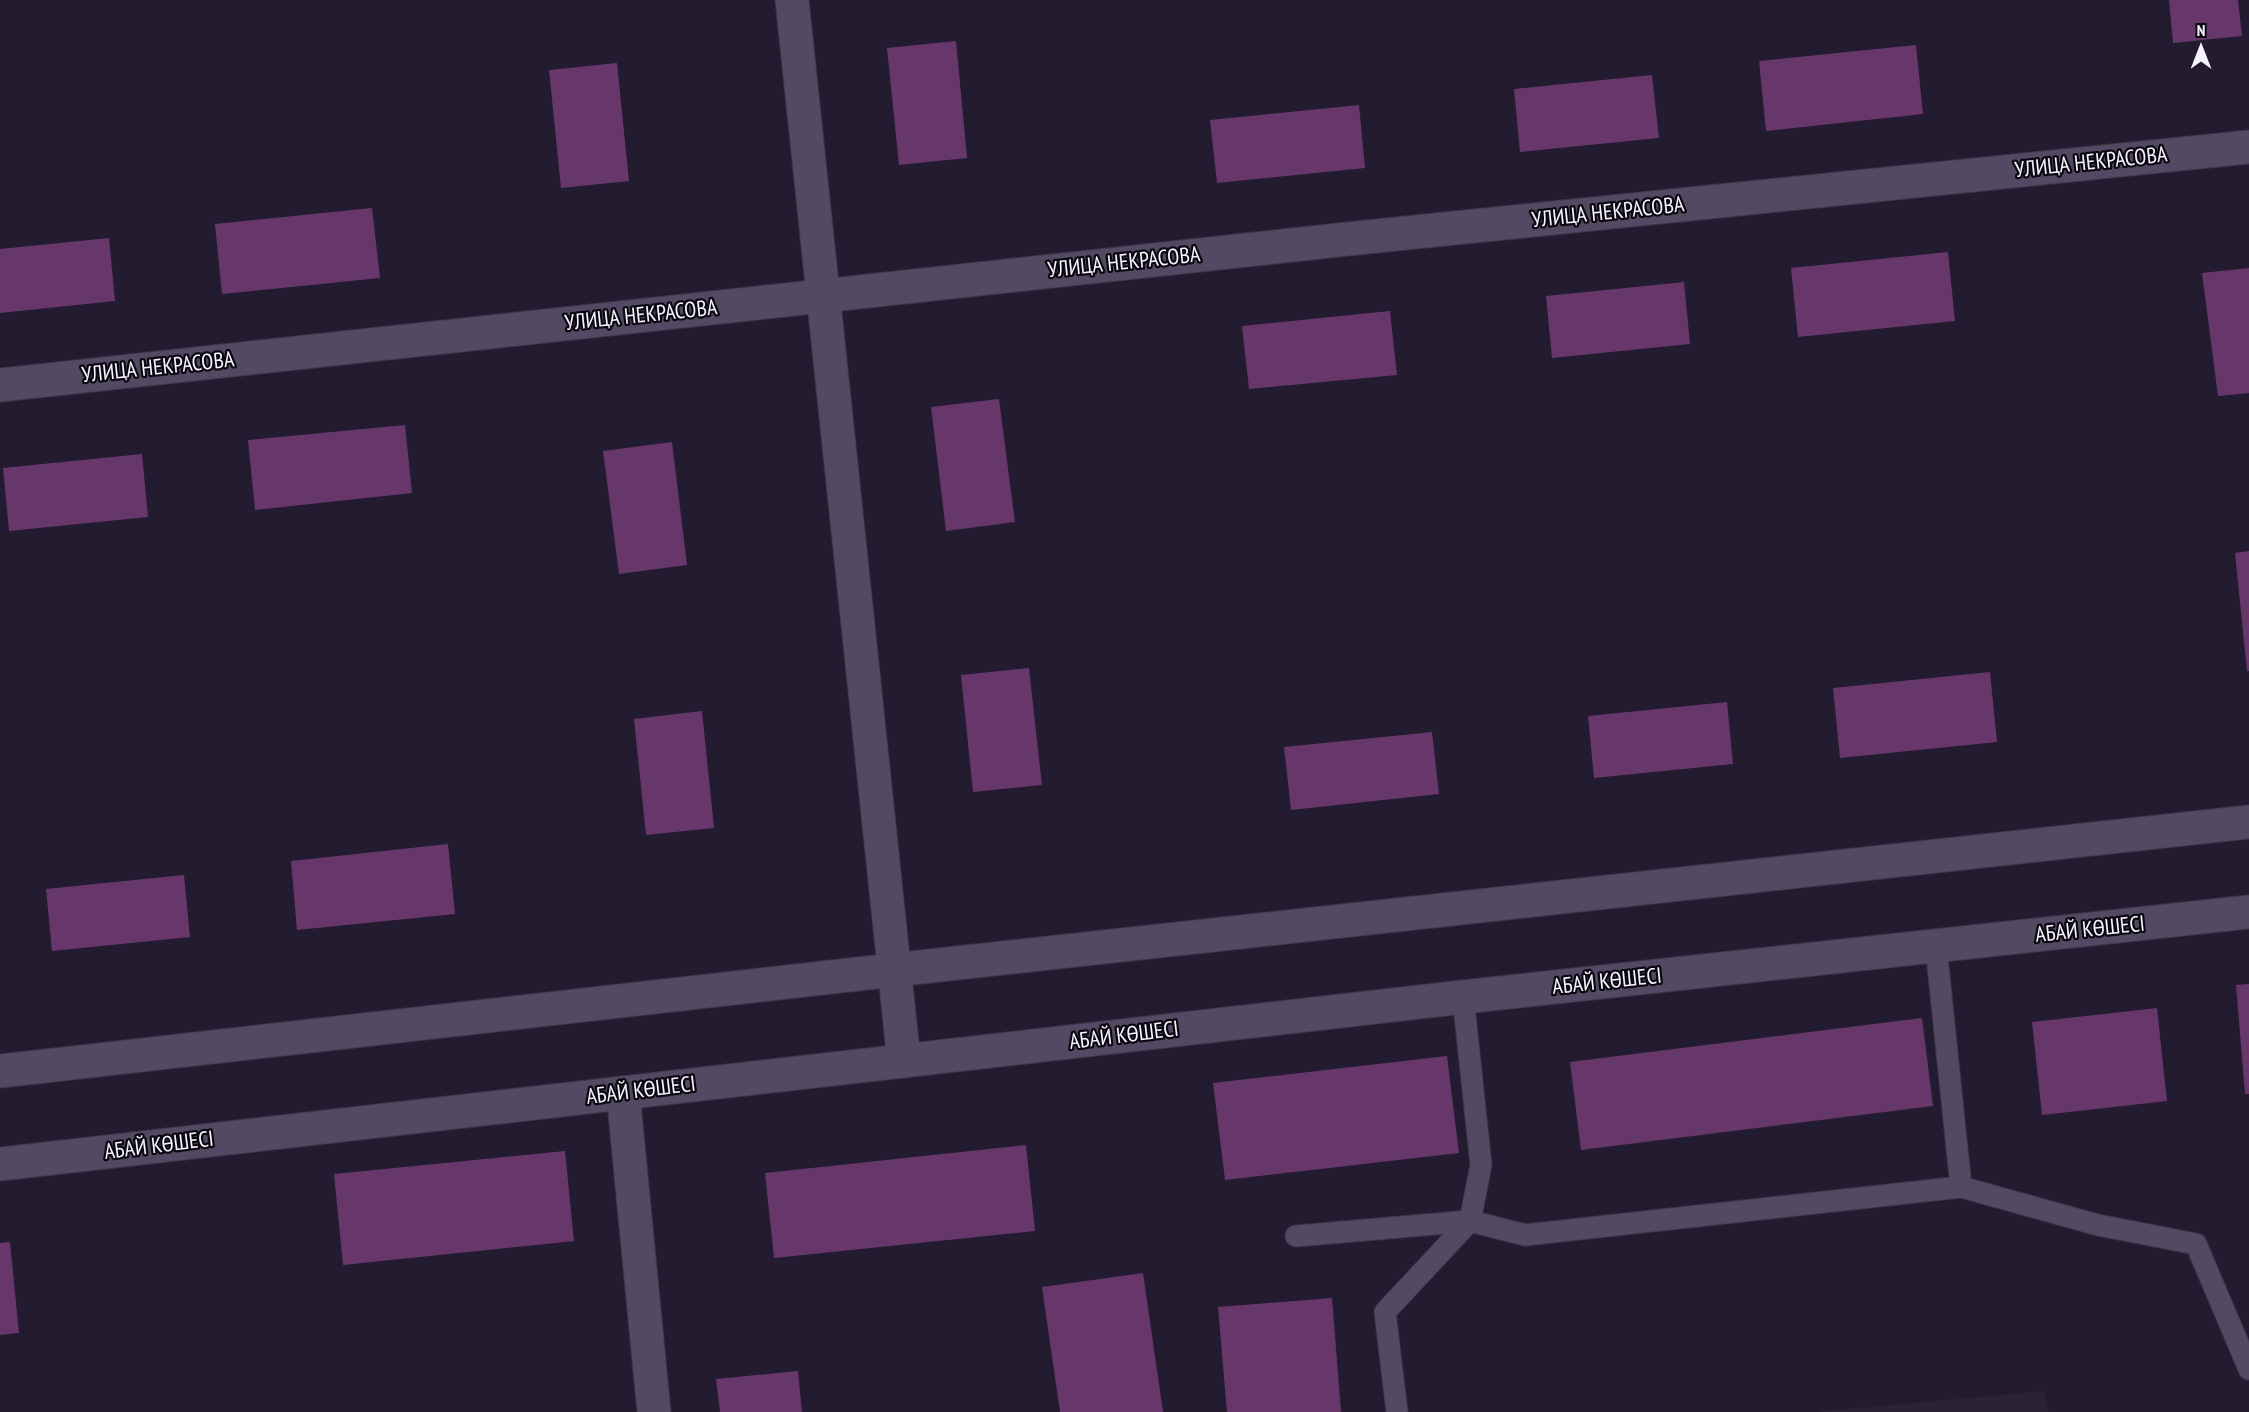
<!DOCTYPE html>
<html>
<head>
<meta charset="utf-8">
<style>
  body { margin:0 }
  #map { position:relative; width:2249px; height:1412px; overflow:hidden; background:#231b30; font-family:"PT Sans Narrow",sans-serif }
  canvas { display:block }
  .north { position:absolute; left:2171px; top:18px; width:60px; height:60px; -webkit-text-stroke:4px #0b0811; paint-order:stroke; rotate:0deg; font-size:16px; font-weight:700; line-height:24px; text-align:center; color:#f7f3ff }
  .north::after { content:''; display:block; margin:auto; width:21px; height:27px; background:#f7f3ff; clip-path:polygon(50% 0,100% 100%,50% 72%,0 100%) }
</style>
</head>
<body>
<div id="map">
<canvas width="2249" height="1412"></canvas>
<div class="north">N</div>
</div>
<script>
const ctx = document.querySelector('canvas').getContext('2d');
ctx.lineJoin = 'round';
function paint(path, color) {
  ctx.fillStyle = color;
  ctx.fill(path, 'evenodd');
}
function toPath(rows) {
  const path = new Path2D();
  for (const r of rows) {
    path.moveTo(r[0], r[1]);
    for (let i = 2; i < r.length; i += 2) path.lineTo(r[i], r[i + 1]);
  }
  return path;
}
function strokePath(path, color, width, dash) {
  ctx.strokeStyle = color;
  ctx.lineWidth = width;
  ctx.lineCap = dash ? 'butt' : 'round';
  ctx.setLineDash(dash || []);
  ctx.stroke(path);
}
function drawText(font, color, halo, rows, align = 'center') {
  ctx.font = font + ' "PT Sans Narrow",sans-serif';
  ctx.lineWidth = 4.5;
  ctx.setLineDash([]);
  ctx.textBaseline = 'middle';
  ctx.strokeStyle = halo;
  ctx.fillStyle = color;
  for (const [text, x, y, turn = 0] of rows) {
    ctx.save();
    ctx.translate(x, y);
    ctx.rotate((+turn || 0) * Math.PI / 180);
    ctx.textAlign = isNaN(turn) ? turn : align;
    if (halo) ctx.strokeText(text, 0, 0);
    ctx.fillText(text, 0, 0);
    ctx.restore();
  }
}
paint(toPath([
  [2044,1391,2049,1412,1815,1412]
]), '#2a2333');
paint(toPath([
  [2169,0,2238,0,2242,36,2173,43],
  [956,41,967,158,899,165,887,48],
  [1916,45,1923,114,1766,131,1759,61],
  [617,63,629,181,561,188,549,70],
  [1652,75,1659,138,1520,152,1514,89],
  [1359,105,1365,168,1217,183,1210,120],
  [372,208,380,278,222,294,215,224],
  [109,238,115,301,0,313,0,249],
  [1948,252,1955,321,1798,337,1791,268],
  [2249,268,2249,393,2218,396,2202,273],
  [1684,282,1690,344,1552,358,1546,296],
  [1390,311,1397,375,1249,389,1242,326],
  [999,399,1015,522,946,531,931,407],
  [405,425,412,493,255,510,248,440],
  [672,442,687,565,619,574,603,451],
  [142,454,148,517,9,531,3,468],
  [2249,551,2249,671,2247,671,2235,553],
  [1029,668,1042,785,973,792,961,675],
  [1990,672,1997,742,1840,758,1833,688],
  [1727,702,1733,764,1594,778,1588,716],
  [702,711,714,828,646,835,634,719],
  [1432,732,1439,794,1291,810,1284,747],
  [448,844,455,914,297,930,291,861],
  [184,875,190,937,52,951,46,889],
  [2249,984,2249,1094,2245,1094,2236,985],
  [2157,1008,2167,1101,2042,1115,2032,1022],
  [1922,1018,1933,1106,1581,1150,1570,1062],
  [1447,1056,1459,1153,1225,1180,1213,1083],
  [1026,1145,1035,1231,774,1258,765,1173],
  [565,1151,574,1241,343,1265,334,1174],
  [10,1242,19,1333,0,1335,0,1243],
  [1143,1273,1163,1412,1060,1412,1042,1287],
  [1332,1298,1341,1412,1227,1412,1218,1307],
  [798,1371,802,1412,720,1412,716,1379]
]), '#67376b');
const service = toPath([
  [1936,947,1961,1187],
  [1296,1236,1470,1221,1525,1235,1961,1187,2098,1225,2196,1244,2249,1369],
  [1397,1412,1385,1312,1470,1221,1481,1165,1463,997]
]);
const minor = toPath([
  [792,0,904,1061],
  [0,385,1357,238,2249,147],
  [623,1093,654,1412]
]);
const tertiary = toPath([
  [0,1071,893,970,2249,822],
  [0,1164,1463,997,2249,912]
]);
strokePath(service, '#3c3546', 23);
strokePath(minor, '#3c3546', 35);
strokePath(tertiary, '#3c3546', 35);
strokePath(service, '#524a62', 21);
strokePath(minor, '#524a62', 33);
strokePath(tertiary, '#524a62', 33);
drawText('22px', '#f7f3ff', '#0b0811', [
  ["УЛИЦА НЕКРАСОВА",2091,163,-6],
  ["УЛИЦА НЕКРАСОВА",1608,213,-6],
  ["УЛИЦА НЕКРАСОВА",1124,263,-6],
  ["УЛИЦА НЕКРАСОВА",641,316,-6],
  ["УЛИЦА НЕКРАСОВА",158,368,-6],
  ["АБАЙ КӨШЕСІ",2090,930,-6],
  ["АБАЙ КӨШЕСІ",1607,982,-6],
  ["АБАЙ КӨШЕСІ",1124,1036,-7],
  ["АБАЙ КӨШЕСІ",641,1091,-7],
  ["АБАЙ КӨШЕСІ",159,1146,-7]
]);
</script>
</body>
</html>
